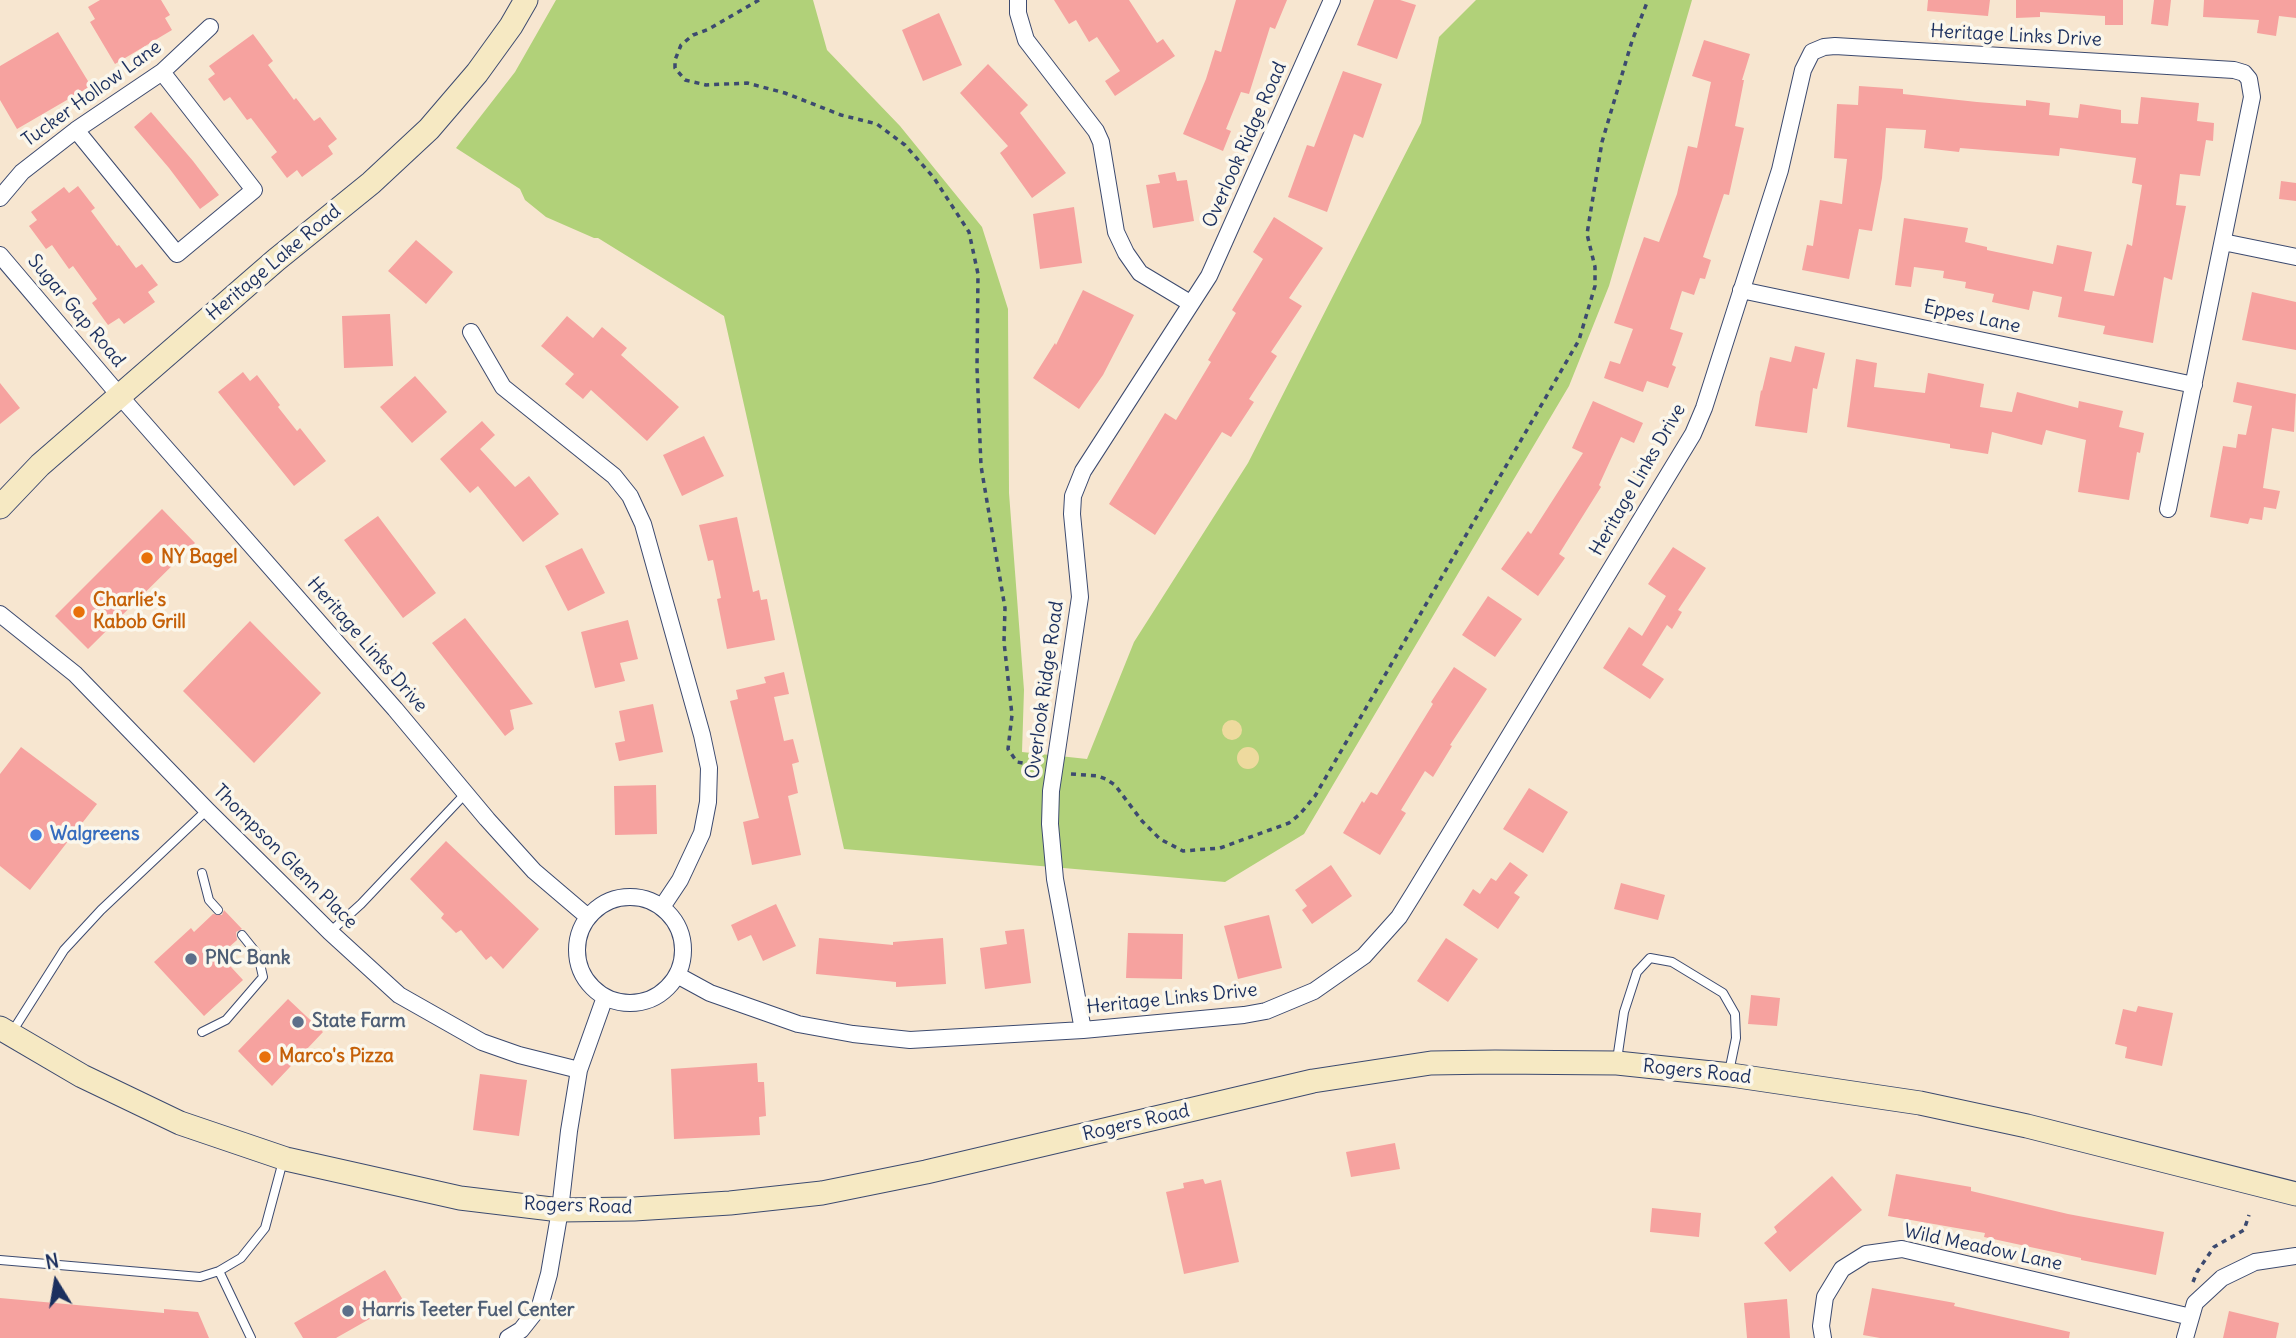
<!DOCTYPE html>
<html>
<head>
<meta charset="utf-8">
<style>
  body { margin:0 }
  #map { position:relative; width:2296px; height:1338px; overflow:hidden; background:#f7e6d0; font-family:Delius,sans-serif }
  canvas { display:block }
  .north { position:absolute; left:21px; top:1247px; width:70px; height:70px; -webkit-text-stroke:5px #fbf7ec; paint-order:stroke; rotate:349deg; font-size:19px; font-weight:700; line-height:28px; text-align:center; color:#1b2f5e }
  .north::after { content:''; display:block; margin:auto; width:24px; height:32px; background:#1b2f5e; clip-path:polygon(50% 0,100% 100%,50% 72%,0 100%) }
</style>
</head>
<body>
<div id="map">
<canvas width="2296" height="1338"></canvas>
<div class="north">N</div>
</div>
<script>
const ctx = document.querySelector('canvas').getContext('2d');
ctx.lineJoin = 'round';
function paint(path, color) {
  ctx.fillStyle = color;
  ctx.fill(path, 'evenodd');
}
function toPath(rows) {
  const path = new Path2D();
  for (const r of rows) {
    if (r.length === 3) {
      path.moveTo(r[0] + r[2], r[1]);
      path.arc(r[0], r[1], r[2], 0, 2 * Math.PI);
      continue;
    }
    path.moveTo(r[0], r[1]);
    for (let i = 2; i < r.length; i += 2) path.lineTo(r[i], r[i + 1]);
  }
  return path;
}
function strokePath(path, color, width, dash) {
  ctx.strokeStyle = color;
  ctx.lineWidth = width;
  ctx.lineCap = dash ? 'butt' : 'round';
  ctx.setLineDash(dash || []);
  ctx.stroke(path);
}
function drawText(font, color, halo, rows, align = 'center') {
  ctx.font = font + ' Delius,sans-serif';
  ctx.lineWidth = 7;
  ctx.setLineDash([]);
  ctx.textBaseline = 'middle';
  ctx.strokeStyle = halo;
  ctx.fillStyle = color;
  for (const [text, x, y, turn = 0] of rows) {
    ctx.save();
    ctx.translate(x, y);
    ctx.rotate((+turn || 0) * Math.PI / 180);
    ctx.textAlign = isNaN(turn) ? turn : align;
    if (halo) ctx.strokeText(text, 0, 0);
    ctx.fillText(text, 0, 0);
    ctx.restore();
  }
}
paint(toPath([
  [556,0,813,0,827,50,900,126,982,227,1008,309,1009,493,1024,690,1022,752,1087,759,1134,642,1248,463,1421,123,1439,37,1476,0,1692,0,1609,286,1569,386,1304,834,1225,882,844,849,724,316,598,238,594,238,546,217,525,200,520,189,456,148,515,72]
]), '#b1d179');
paint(toPath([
  [1232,730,10],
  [1248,758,11]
]), '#eeda9e');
paint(toPath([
  [100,0,161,0,170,15,165,18,172,30,115,64,90,22,95,19,88,7],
  [1054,0,1129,0,1157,43,1163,39,1175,56,1115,96,1105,81,1120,71,1097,37,1089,42,1076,20,1069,24],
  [1236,0,1287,0,1275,29,1270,27,1249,94,1241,92,1226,129,1231,131,1223,151,1183,134,1206,79,1215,50,1221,52],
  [1374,0,1400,0,1416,5,1397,59,1357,45],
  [1928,0,1990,0,1988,16,1927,11],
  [2016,0,2123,0,2123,25,2105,25,2105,16,2040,12,2040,17,2016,18],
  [2154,0,2171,0,2168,26,2151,24],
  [2204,0,2296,0,2296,18,2279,16,2276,36,2257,33,2259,20,2203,17],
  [939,13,962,65,923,81,902,30],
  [58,32,91,86,17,129,0,100,0,66],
  [253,34,273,61,268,65,294,100,296,98,314,121,320,117,337,139,328,146,333,154,302,177,297,170,287,178,271,157,277,152,251,118,247,120,230,97,224,101,208,79,215,74,209,66],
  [1704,40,1750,54,1742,80,1744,80,1735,126,1744,128,1729,195,1724,194,1703,257,1711,260,1705,279,1700,278,1694,295,1682,291,1670,329,1683,333,1672,365,1676,367,1668,388,1647,381,1643,392,1604,378,1610,361,1620,364,1633,329,1614,323,1644,237,1659,242,1677,194,1688,146,1697,148,1711,82,1692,76],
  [988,64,1028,105,1020,113,1066,173,1032,198,1000,153,1008,146,960,93],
  [1343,71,1382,84,1363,138,1354,134,1327,212,1288,197,1307,145,1314,147],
  [1859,86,1903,89,1903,94,1977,102,2026,106,2026,100,2050,103,2049,115,2078,118,2080,104,2121,110,2121,123,2138,124,2141,97,2199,103,2197,121,2214,123,2213,141,2206,140,2200,176,2180,174,2176,205,2186,206,2172,280,2164,277,2153,343,2103,334,2105,326,2058,317,2062,297,2033,291,2029,310,1992,302,1994,294,1965,288,1966,282,1943,278,1944,271,1914,267,1911,287,1895,285,1904,218,1968,228,1965,242,1987,247,1987,250,2053,264,2057,245,2092,252,2084,291,2114,296,2127,244,2132,246,2142,185,2132,183,2136,158,2060,148,2059,156,1960,148,1959,152,1924,148,1926,130,1886,128,1882,178,1872,231,1859,229,1849,279,1802,270,1807,245,1813,246,1820,200,1842,204,1847,159,1834,158,1837,104,1858,105],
  [151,112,193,161,219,195,200,209,169,168,134,127],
  [1175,172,1177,181,1187,180,1194,221,1153,228,1146,185,1160,183,1158,175],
  [2281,181,2296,183,2296,201,2279,199],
  [78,186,95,208,91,211,117,246,119,245,136,268,142,264,158,285,148,292,155,302,124,324,119,318,108,325,92,303,97,299,73,266,69,269,52,245,46,249,29,226,37,220,31,212,64,187,69,193],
  [1074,207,1082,263,1040,269,1033,214],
  [1274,217,1323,248,1289,298,1302,306,1271,352,1277,356,1249,399,1254,402,1231,437,1222,432,1155,535,1109,504,1165,413,1176,420,1211,362,1208,360,1236,313,1232,310,1263,259,1253,252],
  [416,240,453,272,426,304,388,271],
  [1083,290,1134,315,1103,375,1079,409,1033,378,1055,343,1056,345],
  [2252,292,2296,302,2296,350,2242,340],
  [390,314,393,366,344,368,342,316],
  [567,316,593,338,602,327,627,348,621,355,679,407,647,441,591,390,583,399,565,384,574,374,541,346],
  [1795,346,1825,353,1817,389,1813,388,1807,433,1755,426,1761,390,1762,391,1770,357,1791,362],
  [1856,359,1877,363,1874,387,1925,393,1928,373,1984,384,1980,407,2012,412,2017,392,2078,408,2079,401,2123,411,2119,427,2144,433,2140,453,2137,452,2129,500,2078,492,2086,440,2046,430,2042,445,1992,432,1988,454,1950,448,1950,444,1847,427],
  [243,372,250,381,257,375,280,405,278,407,297,431,300,428,326,461,294,486,218,392],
  [415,376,447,412,412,443,380,407],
  [2237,382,2296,394,2294,432,2272,428,2263,488,2280,491,2276,509,2264,507,2262,520,2250,518,2248,524,2210,517,2223,446,2236,448,2238,434,2246,435,2252,406,2233,402],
  [0,383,20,408,0,424],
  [1593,401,1643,423,1634,443,1621,437,1599,485,1601,487,1559,554,1565,558,1538,596,1501,569,1528,531,1531,534,1583,453,1572,448],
  [482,421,495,435,480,449,515,487,529,476,559,514,523,542,478,486,470,493,440,459],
  [704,436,724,476,682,496,663,455],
  [162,509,195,543,88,649,55,616],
  [378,516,436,593,403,618,344,540],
  [737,517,753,592,759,590,761,600,767,599,775,640,727,649,717,599,721,598,713,560,708,561,699,525],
  [1673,547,1706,568,1678,610,1682,612,1672,629,1667,625,1642,665,1664,679,1650,699,1603,668,1629,627,1642,636,1666,596,1648,584],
  [582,548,605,593,568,611,545,566],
  [1488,596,1522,619,1495,657,1462,635],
  [465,618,533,704,510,710,514,729,505,736,432,643],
  [628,620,638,659,620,663,625,681,595,688,581,632],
  [250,621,321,693,254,763,183,691],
  [1454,667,1487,689,1450,745,1452,746,1433,777,1425,771,1401,810,1406,813,1380,855,1343,833,1362,801,1364,803,1371,792,1377,795,1433,704,1431,702],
  [784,672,789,694,774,697,784,741,793,739,799,762,792,764,798,793,788,796,801,855,752,865,743,822,759,818,730,701,738,699,736,690,766,683,764,677],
  [653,704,663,752,619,761,615,743,625,741,619,711],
  [21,747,97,804,30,890,0,866,0,774],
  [656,785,657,834,615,835,614,786],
  [1529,788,1568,812,1543,853,1503,829],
  [446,841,539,929,503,969,491,956,486,960,461,930,456,933,441,918,444,914,410,879],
  [1510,862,1528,875,1514,893,1520,897,1498,929,1463,905,1473,889,1480,894,1491,878,1496,881],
  [1331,865,1352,896,1312,924,1302,910,1307,906,1295,890],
  [1621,883,1665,895,1658,920,1614,909],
  [776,904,796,946,763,961,751,935,738,941,731,925],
  [224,910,242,929,236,932,237,940,220,955,243,980,204,1016,154,962,191,928,194,932,213,914,222,915],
  [1269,915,1282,968,1238,979,1224,926],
  [1024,929,1031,983,985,989,980,948,1007,944,1005,931],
  [1128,933,1183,934,1182,979,1126,978],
  [819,938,893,945,893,942,943,938,946,984,896,987,896,982,816,974],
  [1446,938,1478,959,1448,1002,1417,981],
  [1751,995,1780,998,1777,1026,1748,1024],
  [288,999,323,1032,272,1086,238,1051],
  [2138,1006,2173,1013,2162,1066,2125,1058,2127,1047,2115,1044,2123,1009,2136,1012],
  [757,1063,758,1082,764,1082,766,1116,759,1117,760,1135,674,1139,671,1069],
  [480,1074,527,1080,519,1136,473,1130],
  [1395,1143,1400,1169,1351,1177,1346,1152],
  [1896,1174,1971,1187,1971,1191,2068,1214,2164,1232,2156,1275,2081,1260,2081,1258,1984,1237,1985,1233,1888,1216],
  [1832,1176,1862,1210,1790,1272,1764,1243,1777,1232,1774,1227],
  [1203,1179,1205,1184,1221,1180,1239,1262,1184,1274,1166,1192,1184,1188,1183,1183],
  [1652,1208,1701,1213,1699,1237,1650,1232],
  [385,1270,403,1300,336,1338,303,1338,294,1323],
  [1872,1288,1955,1303,1954,1306,2070,1332,2069,1338,1880,1338,1863,1335],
  [0,1298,164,1313,164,1309,198,1312,209,1338,0,1338],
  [1787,1299,1790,1338,1747,1338,1744,1303],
  [2229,1311,2279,1323,2276,1338,2223,1338]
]), '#f6a29f');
const lane = toPath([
  [202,873,209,900,218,910],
  [330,932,361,904,466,793],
  [12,1032,64,950,101,910,207,810],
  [202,1032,226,1020,263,977,258,955,242,935],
  [1617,1060,1624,1012,1637,972,1650,958,1672,962,1723,993,1735,1014,1736,1038,1729,1072],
  [0,1260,200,1277,219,1271,241,1258,265,1228,283,1161],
  [219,1271,251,1338]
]);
const street = toPath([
  [1018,0,1018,13,1026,40,1096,131,1101,142,1116,232,1126,253,1140,273,1190,303],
  [76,130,177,254,254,190,162,72],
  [0,198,22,172,76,130,162,72,210,27],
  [2223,242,2296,257],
  [0,255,119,395,395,709,487,819,534,871,588,917],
  [1741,290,2194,385],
  [471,332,503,387,614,476,630,496,643,524,702,735,709,768,708,802,702,833,680,880,662,907],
  [0,614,75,674,207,810,330,932,399,995,482,1042,519,1055,579,1070],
  [630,950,53],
  [677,975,710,993,798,1024,853,1034,910,1040,1083,1030,1244,1015,1266,1011,1314,991,1364,956,1399,917,1414,893,1693,434,1704,408,1780,170,1803,70,1812,52,1824,47,1835,46,2234,70,2244,73,2249,79,2252,97,2168,509],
  [1083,1030,1055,879,1050,824,1051,791,1080,597,1072,514,1073,496,1083,471,1209,276,1332,0],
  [508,1338,521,1330,540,1306,549,1274,560,1210,569,1131,579,1070,605,997],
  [1823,1338,1821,1326,1825,1297,1842,1269,1866,1254,1902,1249,2191,1317],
  [2185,1338,2195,1303,2222,1278,2255,1262,2296,1256]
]);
const secondary = toPath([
  [0,507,40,465,276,260,371,183,429,129,477,73,511,26,526,0],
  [0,1028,82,1076,180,1123,286,1159,460,1198,560,1210,634,1209,730,1203,822,1193,926,1172,1313,1081,1431,1063,1495,1062,1617,1063,1731,1075,1920,1103,2027,1126,2296,1194]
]);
strokePath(lane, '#3c4a6f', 10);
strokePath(street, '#3c4a6f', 18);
strokePath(secondary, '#3c4a6f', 25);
strokePath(toPath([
  [759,0,709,29,693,35,681,45,675,60,675,68,685,80,706,85,747,83,785,93,841,115,877,124,905,145,934,178,969,232,978,274,977,368,981,466,1005,608,1004,642,1012,715,1008,749,1017,762,1040,766],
  [1071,774,1098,776,1106,779,1115,785,1142,821,1160,839,1183,851,1220,848,1289,823,1300,814,1315,796,1579,340,1595,286,1595,267,1587,234,1602,142,1632,41,1648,0],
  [2193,1282,2197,1272,2214,1247,2244,1230,2249,1215]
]), '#3c4a6f', 3.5, [5, 5]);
strokePath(lane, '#fff', 8);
strokePath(street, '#fff', 16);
strokePath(secondary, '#f6e9c3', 23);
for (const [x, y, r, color] of [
  [147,558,7,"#e8710a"],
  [79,612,7,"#e8710a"],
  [36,835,7,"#3f7fe0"],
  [191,959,7,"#5c6f8a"],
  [298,1022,7,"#5c6f8a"],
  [265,1057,7,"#e8710a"],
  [348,1311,7,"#5c6f8a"]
]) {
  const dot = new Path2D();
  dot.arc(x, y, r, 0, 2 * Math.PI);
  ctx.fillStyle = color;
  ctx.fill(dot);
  strokePath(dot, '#fbf7ec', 2.5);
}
drawText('19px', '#1b2f5e', '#fbf7ec', [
  ["Heritage Links Drive",2016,36,3],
  ["Tucker Hollow Lane",92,94,-36],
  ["Overlook Ridge Road",1245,145,-66],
  ["Heritage Lake Road",274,263,-40],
  ["Sugar Gap Road",76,311,50],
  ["Eppes Lane",1972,317,12],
  ["Heritage Links Drive",1638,480,-60],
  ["Heritage Links Drive",367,645,49],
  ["Overlook Ridge Road",1045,690,-82],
  ["Thompson Glenn Place",285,857,45],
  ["Heritage Links Drive",1172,999,-6],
  ["Rogers Road",1697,1072,6],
  ["Rogers Road",1136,1123,-13],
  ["Rogers Road",578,1206,2],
  ["Wild Meadow Lane",1983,1248,12]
]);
drawText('bold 19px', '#c56008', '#fbf7ec', [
  ["NY Bagel",161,558],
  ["Charlie's",93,601],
  ["Kabob Grill",93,623],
  ["Marco's Pizza",279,1057]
], 'left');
drawText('bold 19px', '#366cbe', '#fbf7ec', [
  ["Walgreens",50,835]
], 'left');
drawText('bold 19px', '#4e5e75', '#fbf7ec', [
  ["PNC Bank",205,959],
  ["State Farm",312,1022],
  ["Harris Teeter Fuel Center",362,1311]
], 'left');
</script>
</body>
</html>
